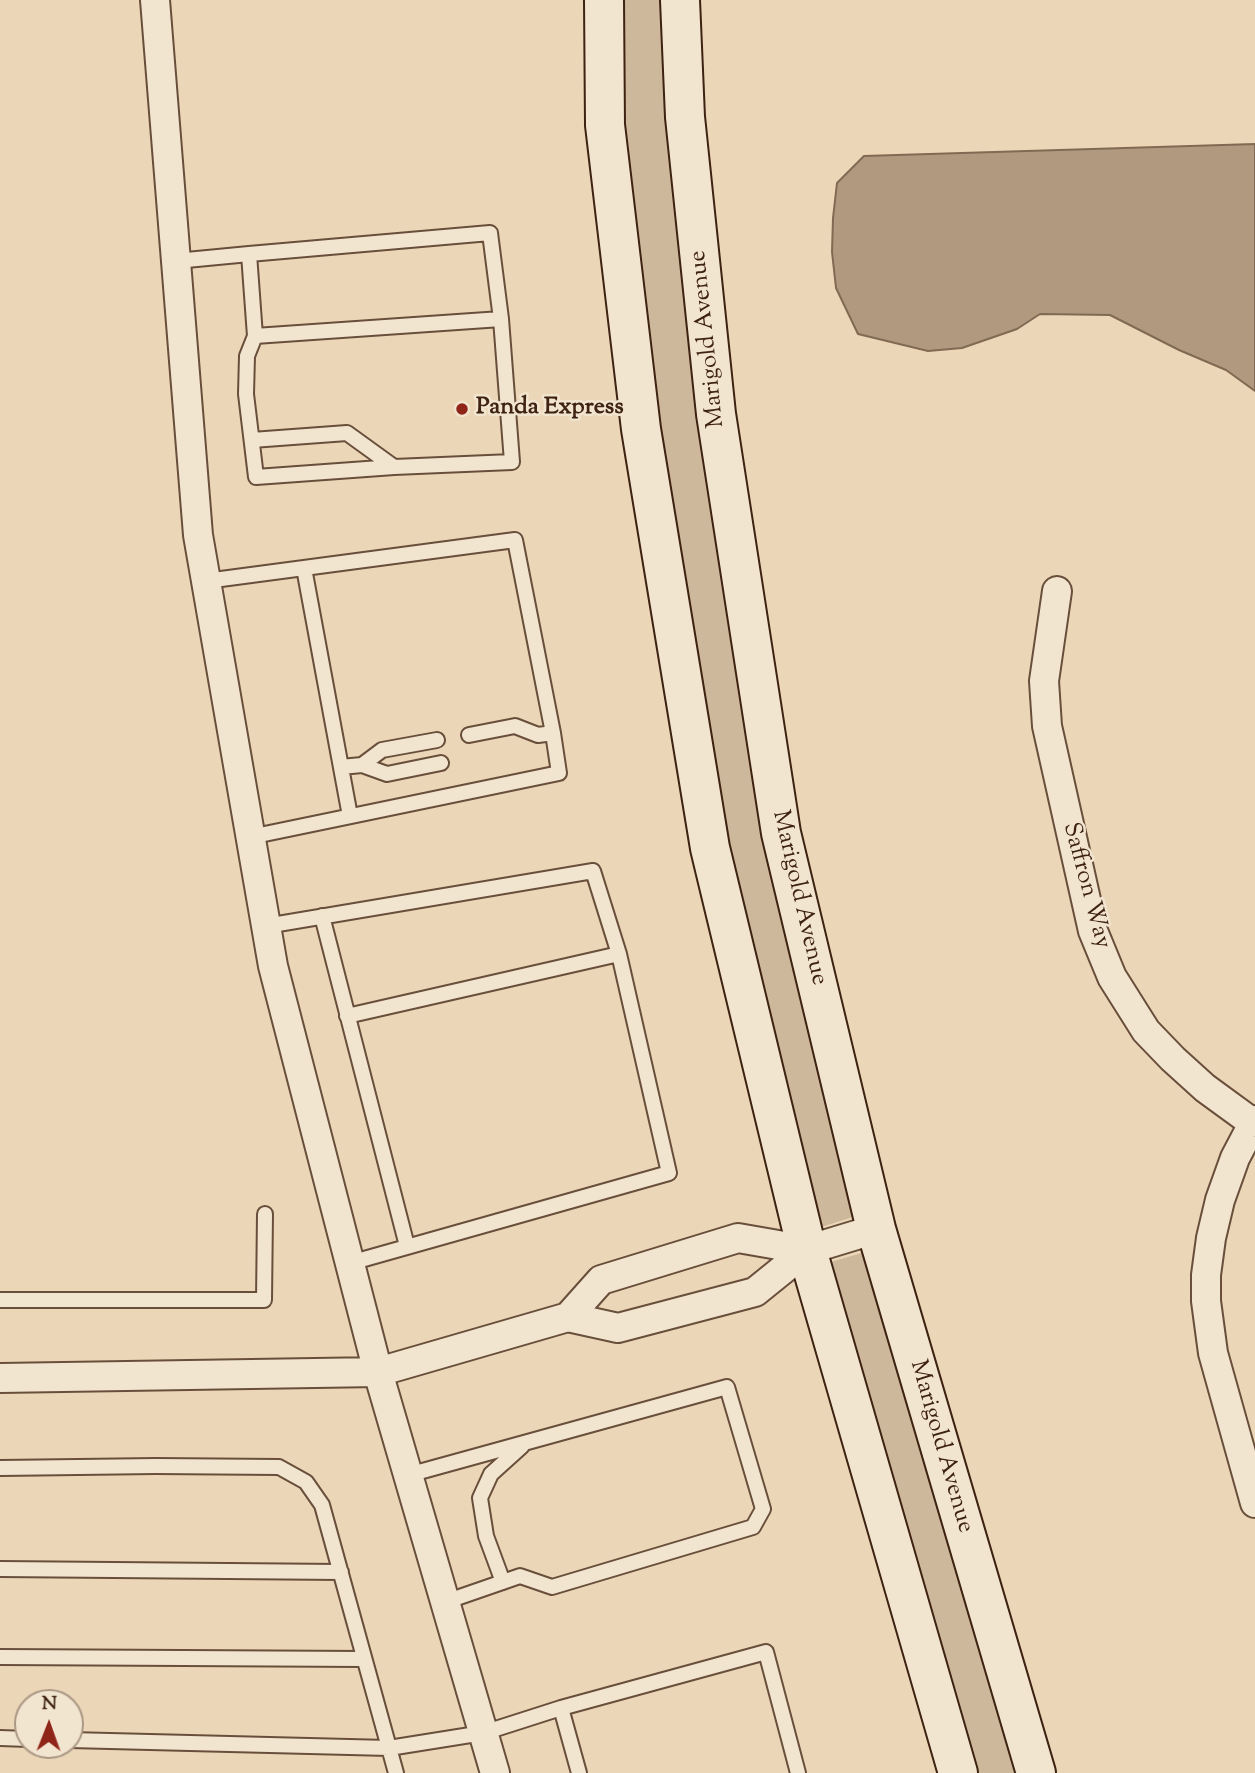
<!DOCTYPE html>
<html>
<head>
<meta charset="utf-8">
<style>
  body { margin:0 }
  #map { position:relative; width:1255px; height:1773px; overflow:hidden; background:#ebd7b7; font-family:"Sorts Mill Goudy",serif }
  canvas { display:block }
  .north { position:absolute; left:14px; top:1689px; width:70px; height:70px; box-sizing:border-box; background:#f2e5d0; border:2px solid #aa9784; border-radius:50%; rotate:1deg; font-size:19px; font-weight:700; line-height:28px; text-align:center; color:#3e2212 }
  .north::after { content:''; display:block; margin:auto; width:24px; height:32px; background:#8f2418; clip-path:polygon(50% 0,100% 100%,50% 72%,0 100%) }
</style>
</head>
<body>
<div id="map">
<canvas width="1255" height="1773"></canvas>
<div class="north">N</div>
</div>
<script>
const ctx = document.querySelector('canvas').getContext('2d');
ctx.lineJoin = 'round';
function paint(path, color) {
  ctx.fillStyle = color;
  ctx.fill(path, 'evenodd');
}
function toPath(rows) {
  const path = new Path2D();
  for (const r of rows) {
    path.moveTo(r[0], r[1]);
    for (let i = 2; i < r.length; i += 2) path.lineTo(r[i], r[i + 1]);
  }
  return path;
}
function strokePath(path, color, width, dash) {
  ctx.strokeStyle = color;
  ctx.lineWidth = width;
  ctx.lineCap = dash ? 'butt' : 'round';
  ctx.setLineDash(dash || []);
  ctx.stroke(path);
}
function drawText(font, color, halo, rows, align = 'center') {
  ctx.font = font + ' "Sorts Mill Goudy",serif';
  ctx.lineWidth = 5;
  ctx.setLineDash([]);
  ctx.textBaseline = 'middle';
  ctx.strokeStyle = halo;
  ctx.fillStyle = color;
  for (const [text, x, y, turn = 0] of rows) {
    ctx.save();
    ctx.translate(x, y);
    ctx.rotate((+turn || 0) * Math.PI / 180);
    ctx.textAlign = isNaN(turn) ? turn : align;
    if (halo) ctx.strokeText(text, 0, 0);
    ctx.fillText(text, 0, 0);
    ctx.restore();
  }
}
paint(toPath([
  [621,0,664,0,856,1216,818,1228,726,844,657,425,621,124],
  [865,1252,1019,1773,975,1773,827,1263]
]), '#ceb89b');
const water = toPath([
  [1255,144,1255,391,1226,370,1179,350,1110,315,1040,314,1017,329,962,348,928,351,858,334,836,288,832,252,833,218,837,183,864,156,1255,144]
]);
paint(water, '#b0997f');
strokePath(water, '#826953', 2);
const lane = toPath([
  [176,261,249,254,490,233,501,319,255,336,249,254],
  [255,336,247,356,246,394,256,477,394,467,512,462,501,319],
  [252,440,347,433,394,467],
  [304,568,350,816],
  [206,581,515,540,553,733,559,773,250,837],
  [469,735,515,726,538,735,553,733],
  [362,765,387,774,441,763],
  [341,767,362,765,382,750,437,740],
  [322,916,407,1246],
  [266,926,593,871,619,954,669,1173,350,1263],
  [347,1016,619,954],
  [0,1300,264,1300,265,1214],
  [0,1468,156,1466,279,1467,306,1482,322,1505,396,1773],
  [408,1475,727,1387,763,1509,753,1527,552,1587,520,1576,445,1602],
  [0,1569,341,1572],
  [503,1582,486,1536,480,1498,491,1474,522,1446],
  [0,1657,364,1659],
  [561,1708,579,1773],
  [0,1738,28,1739],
  [70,1740,389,1748,483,1733,561,1708,766,1652,798,1773]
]);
const street = toPath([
  [1057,591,1044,681,1047,726,1093,931,1112,977,1146,1031,1173,1059,1205,1088,1253,1123],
  [1255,1120,1235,1158,1220,1200,1211,1238,1206,1275,1206,1301,1213,1353,1255,1503],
  [568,1317,601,1280,738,1238,807,1250],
  [0,1378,378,1372,273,966,198,535,155,0],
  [495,1773,378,1372,568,1317,618,1328,755,1292,807,1250,876,1229]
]);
const secondary = toPath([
  [604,0,605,125,641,429,710,848,807,1250,958,1773],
  [680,0,685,117,716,414,781,833,876,1229,1036,1773]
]);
strokePath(lane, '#694f3b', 18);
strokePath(street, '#694f3b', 32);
strokePath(secondary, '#3e2212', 42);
strokePath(lane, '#f2e5d0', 14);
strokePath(street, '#f2e5d0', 28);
strokePath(secondary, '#f2e5d0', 38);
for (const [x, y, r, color] of [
  [462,409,7,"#8f2418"]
]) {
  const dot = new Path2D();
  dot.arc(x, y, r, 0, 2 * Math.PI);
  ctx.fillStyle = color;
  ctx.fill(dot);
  strokePath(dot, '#f2e5d0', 2.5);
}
drawText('24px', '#3e2212', '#f2e5d0', [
  ["Marigold Avenue",709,339,-96],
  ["Saffron Way",1085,886,75],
  ["Marigold Avenue",798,898,77],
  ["Marigold Avenue",940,1447,74]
]);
drawText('bold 24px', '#3e2212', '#f2e5d0', [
  ["Panda Express",476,409]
], 'left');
</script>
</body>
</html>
